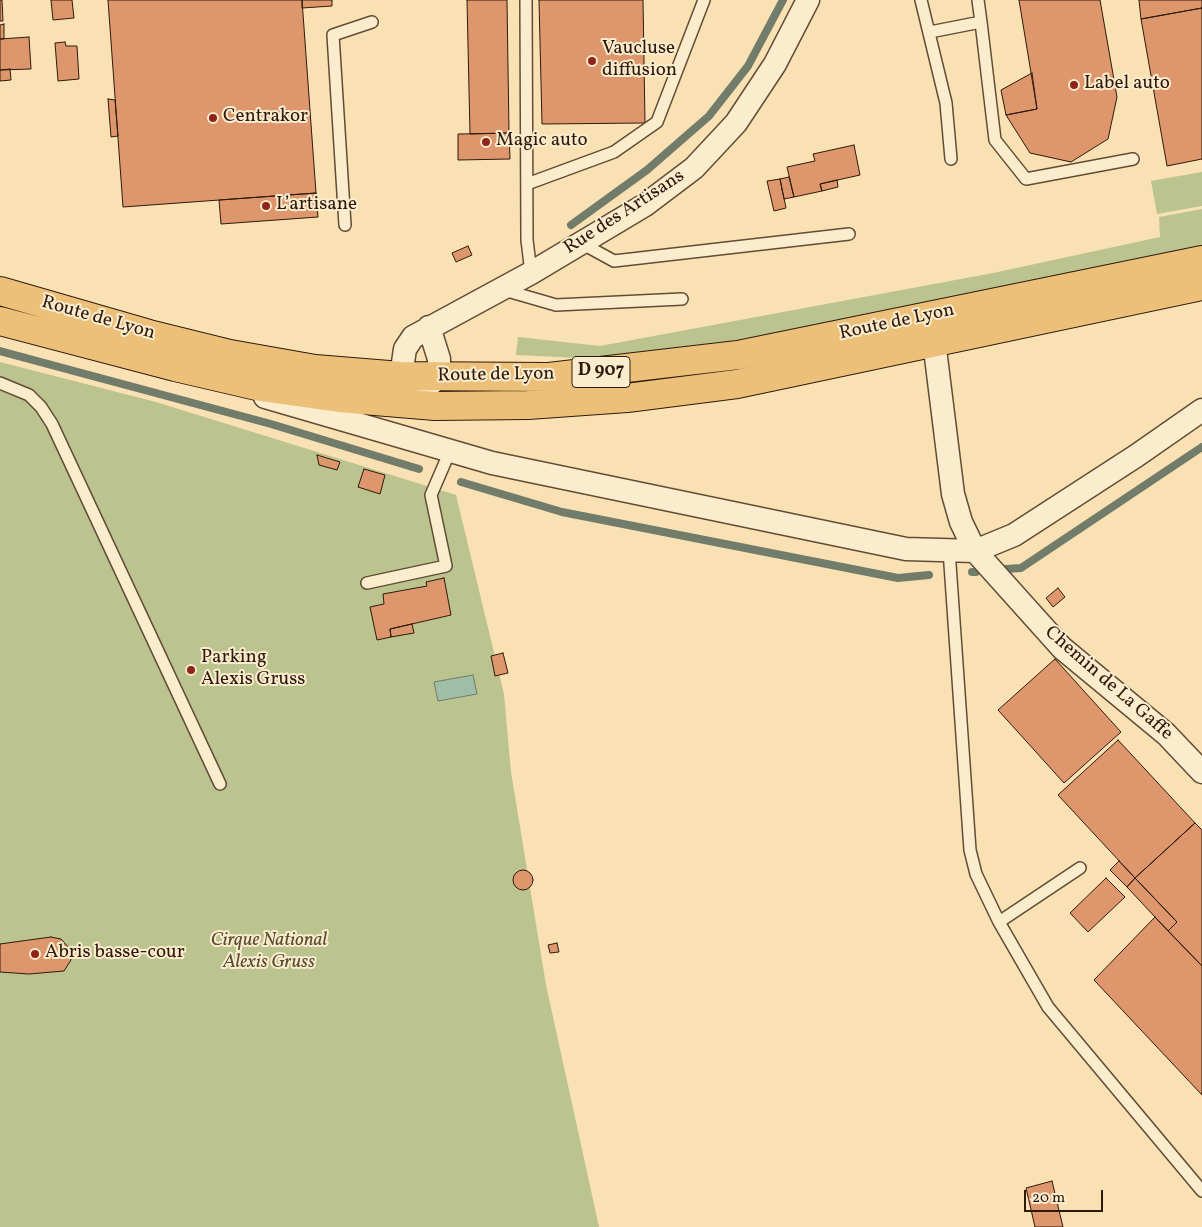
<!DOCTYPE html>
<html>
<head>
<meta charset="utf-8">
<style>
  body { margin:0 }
  #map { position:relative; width:1202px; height:1227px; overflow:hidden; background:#fae1b3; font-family:Vollkorn,serif }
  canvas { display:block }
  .scale { position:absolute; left:1024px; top:1190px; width:79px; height:22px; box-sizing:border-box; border:2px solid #2e1a0c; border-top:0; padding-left:6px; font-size:15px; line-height:18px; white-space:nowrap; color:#2e1a0c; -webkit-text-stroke:4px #fcecce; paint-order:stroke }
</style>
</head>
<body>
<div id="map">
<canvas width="1202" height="1227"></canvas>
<div class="scale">20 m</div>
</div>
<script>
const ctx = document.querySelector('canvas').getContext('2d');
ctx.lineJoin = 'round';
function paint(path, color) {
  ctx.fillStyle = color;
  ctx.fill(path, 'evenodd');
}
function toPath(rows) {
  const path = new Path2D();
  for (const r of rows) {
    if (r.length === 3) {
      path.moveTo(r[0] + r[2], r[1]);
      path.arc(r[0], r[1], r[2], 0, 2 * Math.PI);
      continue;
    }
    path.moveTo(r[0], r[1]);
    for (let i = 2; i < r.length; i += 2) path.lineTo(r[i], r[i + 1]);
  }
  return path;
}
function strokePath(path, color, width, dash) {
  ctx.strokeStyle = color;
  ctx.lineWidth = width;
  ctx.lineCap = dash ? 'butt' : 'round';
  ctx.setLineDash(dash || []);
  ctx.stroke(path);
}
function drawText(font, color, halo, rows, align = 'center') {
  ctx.font = font + ' Vollkorn,serif';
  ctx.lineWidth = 4;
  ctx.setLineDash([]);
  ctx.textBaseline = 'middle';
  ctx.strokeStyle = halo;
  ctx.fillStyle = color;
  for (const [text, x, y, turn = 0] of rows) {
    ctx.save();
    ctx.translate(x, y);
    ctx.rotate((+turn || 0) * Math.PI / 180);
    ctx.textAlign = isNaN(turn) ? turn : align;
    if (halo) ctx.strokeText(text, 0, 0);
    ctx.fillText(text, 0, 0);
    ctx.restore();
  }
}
paint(toPath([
  [1202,172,1202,206,1157,214,1151,181],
  [1202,209,1202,250,675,352,598,359,516,355,518,337,600,346,993,273,1160,237,1159,217],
  [0,362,156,402,456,495,504,694,511,772,546,985,599,1227,0,1227]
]), '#bbc38f');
const water = toPath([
  [473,675,477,694,438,701,434,682,473,675]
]);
paint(water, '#9fbea8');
strokePath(water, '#727c6a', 1);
strokePath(toPath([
  [571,225,647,170,709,116,748,66,783,0],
  [0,351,271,424,419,469],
  [461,482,562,512,898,578,929,575],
  [1006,569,1021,568,1202,447],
  [972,572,976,572]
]), '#727c6a', 8);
const building = toPath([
  [0,0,2,0,3,21,0,21,0,0],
  [51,0,72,0,74,18,53,20,51,0],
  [108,0,302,0,316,193,123,207,108,0],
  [302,0,332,0,332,6,302,8,302,0],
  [467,0,507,0,509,133,470,134,467,0],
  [539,0,643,0,645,123,542,124,539,0],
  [1019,0,1100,0,1117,97,1108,139,1071,162,1030,153,1006,115,1037,109,1019,0],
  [1139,0,1202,0,1202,8,1141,19,1139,0],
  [1202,8,1202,159,1167,166,1141,19,1202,8],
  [4,24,4,39,0,39,0,25,4,24],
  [29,37,31,69,0,70,0,39,29,37],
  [65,42,66,46,77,46,79,79,58,81,55,43,65,42],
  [10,69,11,80,0,81,0,70,10,69],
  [1032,73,1037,109,1006,115,1001,90,1032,73],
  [108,99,115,100,118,136,111,137,108,99],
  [509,133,510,159,458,160,458,134,509,133],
  [854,145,860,175,820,184,822,191,794,197,787,167,815,161,813,154,854,145],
  [789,177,794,197,784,199,780,179,789,177],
  [780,179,786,208,774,211,767,181,780,179],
  [837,180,838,187,822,191,820,184,837,180],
  [316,193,318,217,221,224,219,200,316,193],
  [468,246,472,255,456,262,452,253,468,246],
  [317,455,340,462,337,470,319,465,317,455],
  [364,469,385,475,380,494,358,487,364,469],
  [444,578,451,615,390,629,391,637,377,640,370,607,384,604,383,594,427,586,426,582,444,578],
  [1058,588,1065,597,1053,607,1046,598,1058,588],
  [412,624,414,633,391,637,390,629,412,624],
  [503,653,508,673,495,676,491,656,503,653],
  [1055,659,1121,732,1064,783,998,710,1055,659],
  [1118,740,1195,823,1135,878,1058,795,1118,740],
  [1195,823,1202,830,1202,966,1168,931,1177,922,1135,878,1195,823],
  [1119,861,1135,878,1127,887,1110,870,1119,861],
  [523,880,10],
  [1106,878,1125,897,1088,932,1070,913,1106,878],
  [1135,878,1177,922,1168,931,1127,887,1135,878],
  [1155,917,1202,966,1202,1095,1094,980,1155,917],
  [51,937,61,939,69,948,71,960,64,971,29,974,0,972,0,944,51,937],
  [557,943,559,952,550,953,548,945,557,943],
  [1052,1181,1063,1227,1035,1227,1026,1188,1052,1181]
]);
paint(building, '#de966d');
strokePath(building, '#2e1a0c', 1);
const lane = toPath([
  [526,0,527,240,531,273],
  [921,0,946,103,951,159],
  [981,22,995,140,1026,179,1133,159],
  [930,32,981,22,978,0],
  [527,184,614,152,657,122,704,0],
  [345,225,333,35,372,22],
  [581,243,614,261,849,234],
  [504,290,556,305,682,299],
  [0,383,29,395,41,407,52,424,220,784],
  [949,550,970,850,976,874,999,922],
  [367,583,446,566,431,495,450,451],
  [1080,868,999,922,1048,1007,1202,1191]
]);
const street = toPath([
  [932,325,953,494,961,522,975,551,1062,648,1166,734,1202,772],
  [428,386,439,377,439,359,429,327],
  [413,389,401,376,405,349,413,337,531,273,645,205,694,168,736,123,775,64,808,0],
  [265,397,492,463,906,549,975,551,1014,535,1136,456,1202,410]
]);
const primary = toPath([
  [0,291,149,334,230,354,315,369,401,376,549,377,738,355,1202,260],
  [0,321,175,367,261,387,339,398,435,406,528,405,627,398,737,384,1202,286]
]);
strokePath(lane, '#614c36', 14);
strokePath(street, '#614c36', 25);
strokePath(primary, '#2e1a0c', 30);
strokePath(lane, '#fcecce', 11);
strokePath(street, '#fcecce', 22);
strokePath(primary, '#edc07a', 28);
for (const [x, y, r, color] of [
  [592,61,5,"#8f2418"],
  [1074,85,5,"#8f2418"],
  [213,118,5,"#8f2418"],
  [486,142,5,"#8f2418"],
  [266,206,5,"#8f2418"],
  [191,670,5,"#8f2418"],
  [35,954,5,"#8f2418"]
]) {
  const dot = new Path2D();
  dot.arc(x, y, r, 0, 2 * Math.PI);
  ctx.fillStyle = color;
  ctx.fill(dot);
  strokePath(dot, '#fcecce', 2);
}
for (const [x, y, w] of [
  [601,372,58]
]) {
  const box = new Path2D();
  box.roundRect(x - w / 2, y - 15.5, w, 31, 4);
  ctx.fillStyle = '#fcecce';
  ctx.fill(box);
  strokePath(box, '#2e1a0c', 1);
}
drawText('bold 18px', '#2e1a0c', null, [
  ["D 907",601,372]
]);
drawText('19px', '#2e1a0c', '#fcecce', [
  ["Vaucluse",602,50],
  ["diffusion",602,72],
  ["Label auto",1084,85],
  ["Centrakor",223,118],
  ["Magic auto",496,142],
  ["L’artisane",276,206],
  ["Parking",201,659],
  ["Alexis Gruss",201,681],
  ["Abris basse-cour",45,954]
], 'left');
drawText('19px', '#2e1a0c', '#fcecce', [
  ["Rue des Artisans",625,213,-33],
  ["Route de Lyon",98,319,16],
  ["Route de Lyon",897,323,-12],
  ["Route de Lyon",496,376,-1],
  ["Chemin de La Gaffe",1108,684,41]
]);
drawText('italic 19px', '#584d33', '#fcecce', [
  ["Cirque National",269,942],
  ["Alexis Gruss",269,964]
]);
</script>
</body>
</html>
